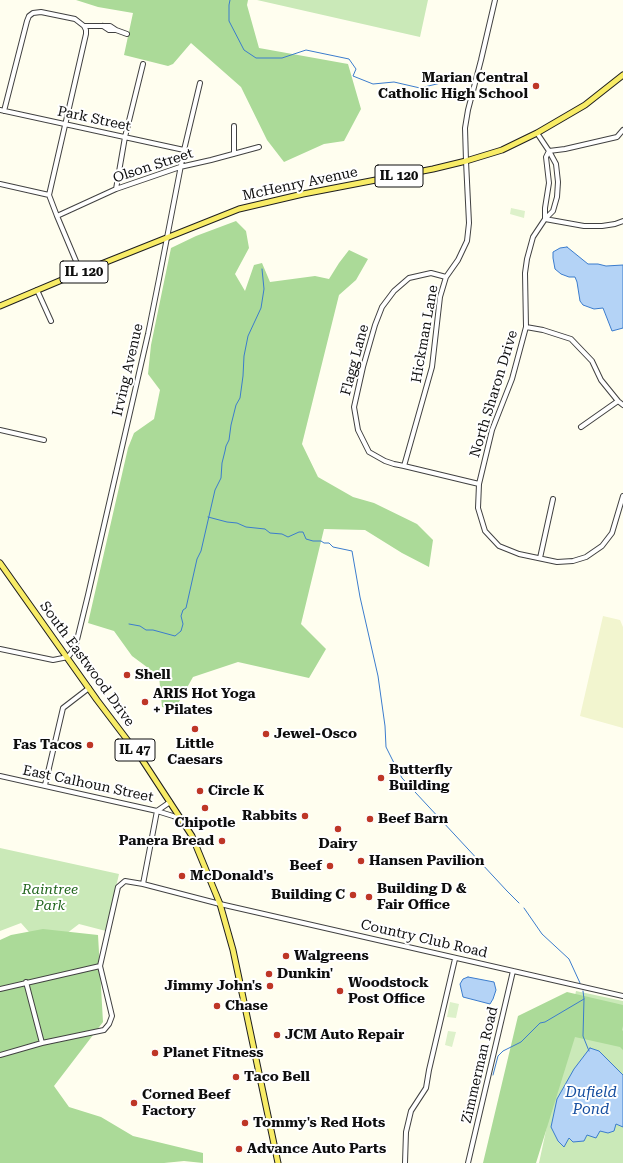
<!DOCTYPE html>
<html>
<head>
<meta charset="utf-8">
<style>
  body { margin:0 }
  canvas { display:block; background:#fffeef }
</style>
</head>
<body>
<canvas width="623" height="1163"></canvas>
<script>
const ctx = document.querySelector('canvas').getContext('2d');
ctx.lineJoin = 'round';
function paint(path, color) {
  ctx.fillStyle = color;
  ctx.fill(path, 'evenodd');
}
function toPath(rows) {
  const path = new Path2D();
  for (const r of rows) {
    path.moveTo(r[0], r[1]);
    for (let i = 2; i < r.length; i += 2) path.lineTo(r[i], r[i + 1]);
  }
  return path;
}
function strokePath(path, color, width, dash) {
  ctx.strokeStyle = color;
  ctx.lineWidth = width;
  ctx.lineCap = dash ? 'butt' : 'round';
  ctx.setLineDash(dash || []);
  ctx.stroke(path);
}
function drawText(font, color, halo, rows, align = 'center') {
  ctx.font = font + ' "Roboto Serif",serif';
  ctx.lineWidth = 4;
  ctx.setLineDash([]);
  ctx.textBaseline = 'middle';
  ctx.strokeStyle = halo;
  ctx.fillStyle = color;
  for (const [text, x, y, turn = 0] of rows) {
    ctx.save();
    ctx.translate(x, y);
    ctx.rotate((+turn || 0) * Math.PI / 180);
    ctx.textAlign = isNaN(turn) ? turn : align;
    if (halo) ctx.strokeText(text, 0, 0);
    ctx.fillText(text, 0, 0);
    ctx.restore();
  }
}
paint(toPath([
  [603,616,620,620,623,627,623,728,580,716]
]), '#f2f5cf');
paint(toPath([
  [257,0,428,0,420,37],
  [0,848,119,874,106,931,79,924,58,940,37,941,21,923,0,931],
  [576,991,623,1001,623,1163,539,1163]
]), '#cae9b8');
paint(toPath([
  [76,0,248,0,247,5,259,48,348,64,361,109,344,141,324,144,284,162,267,140,241,87,191,43,173,64,168,66,124,55,133,13,98,7],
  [236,221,246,231,249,248,235,274,245,291,254,265,262,263,270,282,315,276,329,279,339,263,349,250,368,259,356,280,339,295,302,444,318,477,353,497,374,503,417,524,433,540,429,567,402,553,365,530,324,529,301,624,326,649,309,678,238,662,193,677,175,709,162,707,159,676,132,656,114,631,88,623,128,448,134,433,154,419,160,390,148,374,151,345,171,248,196,236],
  [43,929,98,935,103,1022,54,1086,69,1107,101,1117,133,1136,203,1153,203,1163,184,1161,164,1163,0,1163,0,940,11,935],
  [567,992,623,1005,623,1026,622,1030,623,1031,623,1050,620,1047,575,1037,536,1163,483,1163,518,1016]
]), '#abda98');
paint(toPath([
  [511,208,525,211,524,218,510,214],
  [450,1002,459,1004,456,1018,447,1017],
  [448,1031,456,1032,452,1047,445,1045]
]), '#ddf1ca');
const water = toPath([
  [567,247,588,264,598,264,606,266,623,265,623,328,612,331,603,308,594,309,583,305,580,301,577,282,575,277,569,277,561,274,555,269,553,258,553,252,560,248,567,247],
  [468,977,494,982,496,990,493,999,490,1004,463,997,460,984,463,979,468,977],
  [590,1048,599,1051,623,1075,623,1127,616,1124,614,1131,608,1133,600,1131,596,1138,587,1135,584,1141,573,1142,569,1138,564,1147,558,1141,551,1127,557,1099,574,1069,590,1048]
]);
paint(water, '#b4d3f6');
strokePath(water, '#3b7ccd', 1);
strokePath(toPath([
  [230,0,229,5,229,21,244,50,256,58,282,58,306,50,349,59,356,69,353,76,373,84,394,82,420,88,445,82,465,80],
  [208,517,227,522,237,523,246,527,265,529,270,533,282,534,288,537,299,532,303,532,306,539,313,541,321,541,324,543,329,543,333,547,352,551,360,597,378,676,385,726,386,747,396,767,402,778,507,891,519,903],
  [129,624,140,626,146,630,153,630,175,636,181,631,183,624,181,616,183,610,186,608,197,559,201,551,215,490,221,478,222,463,225,451,226,446,229,440,231,425,236,405,240,398,243,376,244,356,248,336,261,308,264,289,262,269],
  [524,908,542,934,569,959,580,983],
  [583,991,584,999,583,1036,589,1051],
  [493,1075,498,1056,503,1051,521,1042,540,1023,545,1022,584,999]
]), '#3b7ccd', 1);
const minor = toPath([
  [103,26,109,30,116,30],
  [0,110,184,150],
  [4,111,27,21,29,16,33,13,41,12,75,19,84,26,110,26,116,30,127,34],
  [537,133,549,151,565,149,617,137,623,130],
  [549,151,556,164,558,182,557,197,553,211,545,219,533,237,527,259,525,273,526,327,512,379,492,430,479,484,478,508,485,531,499,546,519,554,557,562,573,561,586,557,602,546,612,533,623,496],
  [234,154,234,126],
  [0,184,49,195,57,216,81,273],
  [116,189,125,137,143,64],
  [49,195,86,34,86,30,84,26],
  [57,216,116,189,180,167,211,160,259,147],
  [545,219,584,226,602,226,615,224,623,221],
  [545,219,545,208,549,183,546,157,549,151],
  [446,277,431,273,409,278,394,291,382,307,375,325,363,367,354,407,358,430,369,452,385,461,394,464,404,466,479,484],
  [37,290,51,321],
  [526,327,543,330,571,339,592,361,601,380,618,401,623,405],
  [581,427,618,401],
  [0,430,44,440],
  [404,466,432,367,440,297,446,277,458,260,467,241,469,223,466,161,465,128,468,110,481,60,495,0],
  [540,558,553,499],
  [0,649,53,660,68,657,75,648,88,595,148,334,159,279,184,150,200,83],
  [0,776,157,811,173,816,180,819],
  [45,785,63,708,89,688],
  [157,811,170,802],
  [143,884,157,811],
  [26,982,42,1043],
  [0,989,100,966],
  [0,1055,42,1043,104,1030,109,1024,112,1016,100,966,118,887,125,881,143,884,220,904,623,996],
  [405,1163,406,1132,411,1111,426,1088,429,1070,455,959],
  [468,1163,513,971]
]);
const major = toPath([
  [0,306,76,274,239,209,303,194,433,169,466,161,502,150,537,133,585,105,623,75],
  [0,563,97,700,141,758,192,836,220,904,233,950,278,1163]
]);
strokePath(minor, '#414141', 6);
strokePath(major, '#1f1f1f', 7);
strokePath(minor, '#fff', 4);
strokePath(major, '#f8ec66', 5);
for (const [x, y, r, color] of [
  [536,86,4,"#be3626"],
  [127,675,4,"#be3626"],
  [145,702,4,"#be3626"],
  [195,729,4,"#be3626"],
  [266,734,4,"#be3626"],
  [90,745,4,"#be3626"],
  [381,778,4,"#be3626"],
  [200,791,4,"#be3626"],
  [205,808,4,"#be3626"],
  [305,816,4,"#be3626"],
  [370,819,4,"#be3626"],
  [338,829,4,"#be3626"],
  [222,841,4,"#be3626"],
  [361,861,4,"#be3626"],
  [330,866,4,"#be3626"],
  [182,876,4,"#be3626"],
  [353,895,4,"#be3626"],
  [369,897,4,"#be3626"],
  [286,956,4,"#be3626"],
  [269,974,4,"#be3626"],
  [270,986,4,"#be3626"],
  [340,991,4,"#be3626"],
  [217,1006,4,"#be3626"],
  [277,1035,4,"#be3626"],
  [155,1053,4,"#be3626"],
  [236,1077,4,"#be3626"],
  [134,1103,4,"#be3626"],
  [245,1123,4,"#be3626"],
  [239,1149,4,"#be3626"]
]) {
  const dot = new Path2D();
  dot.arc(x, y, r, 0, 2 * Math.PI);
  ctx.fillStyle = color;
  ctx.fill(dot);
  strokePath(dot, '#fff', 1.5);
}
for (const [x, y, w] of [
  [399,176,48],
  [84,272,48],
  [135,750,40]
]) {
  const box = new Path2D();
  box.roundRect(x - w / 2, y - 11, w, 22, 3);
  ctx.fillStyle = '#fff';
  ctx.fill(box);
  strokePath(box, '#0e0e0e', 1);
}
drawText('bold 13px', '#0e0e0e', null, [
  ["IL 120",399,176],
  ["IL 120",84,272],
  ["IL 47",135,750]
]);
drawText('bold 14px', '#0e0e0e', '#fff', [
  ["Marian Central",528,78,"right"],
  ["Catholic High School",528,94,"right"],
  ["Shell",135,675],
  ["ARIS Hot Yoga",153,694],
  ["+ Pilates",153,710],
  ["Jewel-Osco",274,734],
  ["Little",195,744,"center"],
  ["Caesars",195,760,"center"],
  ["Fas Tacos",82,745,"right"],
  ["Butterfly",389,770],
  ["Building",389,786],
  ["Circle K",208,791],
  ["Rabbits",297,816,"right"],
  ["Beef Barn",378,819],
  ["Chipotle",205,823,"center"],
  ["Panera Bread",214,841,"right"],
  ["Dairy",338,844,"center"],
  ["Hansen Pavilion",369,861],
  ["Beef",322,866,"right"],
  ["McDonald's",190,876],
  ["Building D &",377,889],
  ["Fair Office",377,905],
  ["Building C",345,895,"right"],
  ["Walgreens",294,956],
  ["Dunkin'",277,974],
  ["Woodstock",348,983],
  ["Post Office",348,999],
  ["Jimmy John's",262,986,"right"],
  ["Chase",225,1006],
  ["JCM Auto Repair",285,1035],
  ["Planet Fitness",163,1053],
  ["Taco Bell",244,1077],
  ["Corned Beef",142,1095],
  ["Factory",142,1111],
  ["Tommy's Red Hots",253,1123],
  ["Advance Auto Parts",247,1149]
], 'left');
drawText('14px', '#0e0e0e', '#fff', [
  ["Park Street",94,119,12],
  ["Olson Street",153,166,-18],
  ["McHenry Avenue",300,184,-12],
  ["Hickman Lane",425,334,-80],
  ["Flagg Lane",355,360,-75],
  ["Irving Avenue",128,370,-77],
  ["North Sharon Drive",494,394,-73],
  ["South Eastwood Drive",87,664,54],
  ["East Calhoun Street",88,784,12],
  ["Country Club Road",424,939,13],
  ["Zimmerman Road",480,1065,-77]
]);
drawText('italic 14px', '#22661e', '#fff', [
  ["Raintree",50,890],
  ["Park",50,906]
]);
drawText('italic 15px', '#174fa0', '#fff', [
  ["Dufield",591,1093],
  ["Pond",591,1110]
]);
</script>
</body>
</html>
